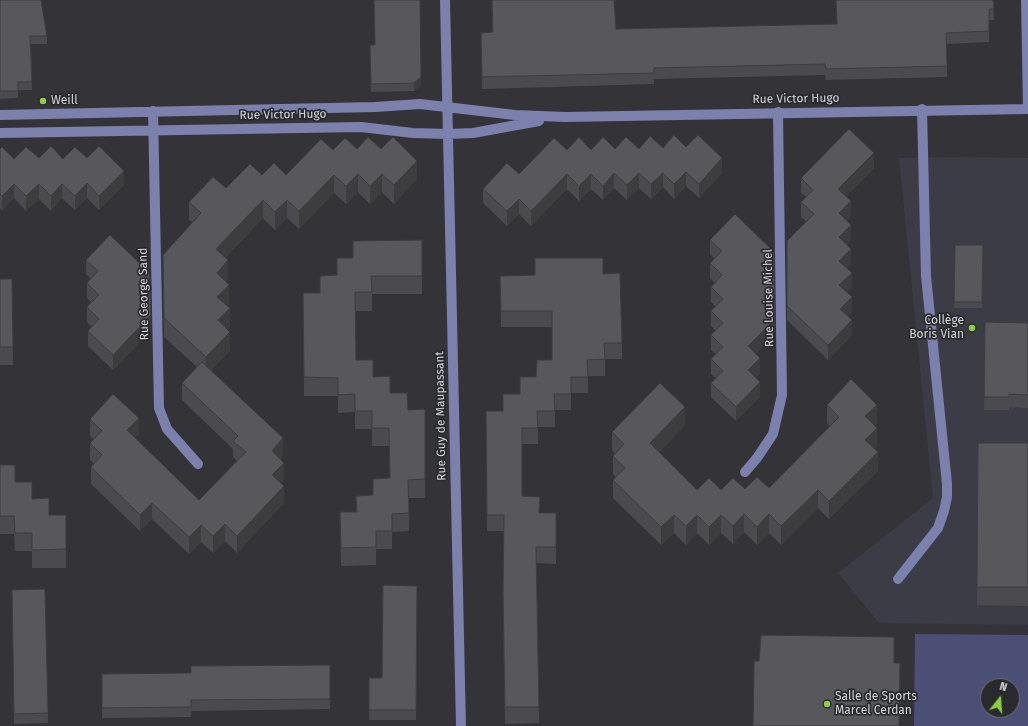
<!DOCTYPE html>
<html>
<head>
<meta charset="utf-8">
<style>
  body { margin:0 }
  #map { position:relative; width:1028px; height:726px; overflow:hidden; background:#333338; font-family:"Fira Sans",sans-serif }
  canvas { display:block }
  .north { position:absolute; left:980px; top:678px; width:40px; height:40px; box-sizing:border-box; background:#292a2e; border:1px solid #6d6e72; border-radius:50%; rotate:17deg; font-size:11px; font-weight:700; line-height:16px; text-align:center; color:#d3d4d7 }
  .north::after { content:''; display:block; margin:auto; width:14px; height:18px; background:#8fcd42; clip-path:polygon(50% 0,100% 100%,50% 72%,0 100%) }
</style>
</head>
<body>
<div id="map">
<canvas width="1028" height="726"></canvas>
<div class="north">N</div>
</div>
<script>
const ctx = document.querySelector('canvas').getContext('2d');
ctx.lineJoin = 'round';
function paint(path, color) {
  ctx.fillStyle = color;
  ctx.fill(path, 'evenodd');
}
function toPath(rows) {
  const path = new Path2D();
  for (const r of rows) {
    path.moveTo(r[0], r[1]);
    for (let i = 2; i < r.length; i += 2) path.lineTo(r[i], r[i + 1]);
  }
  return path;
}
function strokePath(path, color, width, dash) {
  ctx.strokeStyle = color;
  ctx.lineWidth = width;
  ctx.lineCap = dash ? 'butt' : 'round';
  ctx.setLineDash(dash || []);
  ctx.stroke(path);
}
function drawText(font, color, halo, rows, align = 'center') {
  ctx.font = font + ' "Fira Sans",sans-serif';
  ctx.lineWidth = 3.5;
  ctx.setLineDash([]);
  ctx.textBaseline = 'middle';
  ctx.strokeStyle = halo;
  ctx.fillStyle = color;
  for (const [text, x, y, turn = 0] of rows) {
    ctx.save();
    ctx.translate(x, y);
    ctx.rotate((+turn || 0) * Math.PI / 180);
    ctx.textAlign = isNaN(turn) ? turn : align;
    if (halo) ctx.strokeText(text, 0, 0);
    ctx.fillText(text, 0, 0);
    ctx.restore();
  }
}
paint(toPath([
  [968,157,1028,158,1028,625,879,623,838,573,933,498,899,158]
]), '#3b3c46');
paint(toPath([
  [915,634,1028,635,1028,726,914,726],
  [988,686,1012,686,1012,710,988,710]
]), '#4b4e75');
strokePath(toPath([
  [445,0,461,726],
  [1026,0,1028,109],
  [153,111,159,408,167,429,198,464],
  [0,115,375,107,420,104,515,115,565,117,1028,109],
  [0,133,361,127,413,133,448,134,473,133,539,121],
  [745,472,757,458,773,434,782,395,778,112],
  [898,579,938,528,944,511,947,497,947,484,926,276,922,109]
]), '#7c80ac', 10);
paint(toPath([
  [0,0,47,36,47,44,31,44,32,90,18,90,18,98,0,99],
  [472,0,614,0,616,29,836,24,993,0,994,20,989,20,989,42,947,44,947,77,826,80,825,75,654,79,654,84,482,89,481,33,492,32,492,0],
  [370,45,374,45,421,85,414,91,371,92],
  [686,147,722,173,699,198,686,186,674,199,663,187,651,199,639,188,627,200,614,188,603,200,591,189,579,201,567,189,531,226,519,214,507,226,483,203,483,189,519,174,567,150],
  [0,149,14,159,87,158,124,185,99,210,87,198,75,210,62,198,51,211,39,199,26,211,14,198,2,211,0,208],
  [357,149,381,149,417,179,394,204,382,192,370,204,358,192,346,204,334,193,299,229,287,218,275,230,263,218,225,258,228,279,226,281,229,303,227,305,230,326,227,329,230,351,211,370,283,455,280,459,284,479,280,483,284,503,237,553,225,541,213,553,201,542,189,554,152,519,140,531,91,484,91,467,94,464,90,460,90,443,94,440,90,436,90,419,139,434,135,438,199,500,237,461,233,457,233,449,182,400,182,383,197,367,164,337,163,255,193,223,189,220,189,202,262,175,286,175,333,150],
  [874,168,846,196,851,216,846,220,851,240,846,245,851,264,847,268,852,287,847,292,852,312,847,316,852,335,828,360,787,320,787,241,806,221,801,217,801,202,806,197,801,193,801,178],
  [735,214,775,334,755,354,760,373,755,378,760,397,736,421,711,397,711,383,716,378,711,374,711,359,716,354,711,350,711,335,716,331,711,326,711,311,716,307,711,302,711,287,715,283,710,278,710,263,715,259,710,254,710,240],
  [110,235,151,330,113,370,88,346,88,331,92,327,87,322,87,307,91,302,87,298,87,283,91,279,86,274,86,260],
  [422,240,422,294,372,294,372,311,355,311,356,360,408,410,425,409,425,498,409,498,409,531,392,532,392,549,376,549,376,565,341,566,340,512,356,512,356,496,373,495,373,479,390,478,389,446,372,446,372,429,355,429,355,412,338,413,338,396,304,396,303,293,320,293,353,258],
  [955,245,983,245,982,308,954,308],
  [603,274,622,343,622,359,605,359,605,376,588,376,588,393,571,393,571,410,555,410,555,427,538,427,538,444,522,444,522,496,540,513,556,513,556,564,536,563,539,723,505,724,503,609,504,531,487,531,486,411,503,411,536,377,552,360,552,327,501,327,500,276],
  [0,279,12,279,13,365,0,365],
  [985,322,1028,323,1028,408,1009,407,1009,410,984,410],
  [827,405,877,423,874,425,877,446,874,449,878,471,829,519,818,508,781,545,769,533,757,545,744,532,733,544,721,533,709,545,697,533,686,545,674,533,661,545,613,498,613,480,616,477,613,474,613,456,615,454,612,450,612,432,685,425,659,452,697,490,769,488,830,426,827,423],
  [978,443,1028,443,1028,606,977,605],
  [0,465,15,482,49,515,66,515,66,568,32,568,32,551,15,551,14,534,0,534],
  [417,586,416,720,369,720,369,678,382,678],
  [12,590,48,713,48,723,14,724],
  [330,665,330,709,191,711,191,717,102,718,102,674,191,673]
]), '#4b4b4f');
paint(toPath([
  [421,77,421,85,414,91,414,83],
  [874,153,874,168,838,204,838,189],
  [722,158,722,173,699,198,699,184],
  [417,161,417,179,394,204,394,185],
  [124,171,124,185,99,210,99,196],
  [686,172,686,186,674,199,674,184],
  [614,173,614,188,603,200,603,186],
  [639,173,639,188,627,200,627,185],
  [663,173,663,187,651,199,651,184],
  [358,174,358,192,346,204,346,186],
  [382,174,382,192,370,204,370,186],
  [567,174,567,189,531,226,531,211],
  [591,174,591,189,579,201,579,186],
  [334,175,334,193,299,229,299,211],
  [87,183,87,198,75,210,75,196],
  [14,184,14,198,2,211,2,196],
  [39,184,39,199,26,211,26,196],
  [62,184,62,198,51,211,51,196],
  [519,199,519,214,507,226,507,211],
  [263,200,263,218,216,267,216,249],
  [287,200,287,218,275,230,275,212],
  [851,201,851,216,839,228,839,213],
  [851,225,851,240,839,252,839,237],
  [851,249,851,264,839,276,839,261],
  [228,260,228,279,217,291,217,273],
  [852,273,852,287,839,300,839,285],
  [229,285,229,303,217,315,217,297],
  [852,297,852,312,840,323,840,309],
  [230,308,230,326,218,339,218,320],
  [151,315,151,330,113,370,113,355],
  [775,319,775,334,748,361,748,346],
  [852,320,852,335,828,360,828,345],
  [230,332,230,351,206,375,206,357],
  [760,358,760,373,748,385,748,370],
  [760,382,760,397,736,421,736,407],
  [877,405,877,423,865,435,865,416],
  [685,407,685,425,650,462,650,443],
  [139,418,139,434,127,447,127,430],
  [877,428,877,446,865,458,865,440],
  [283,438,283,455,272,467,272,451],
  [878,452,878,471,829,519,829,501],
  [284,463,284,479,272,492,272,475],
  [284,486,284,503,237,553,237,536],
  [818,490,818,508,781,545,781,526],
  [152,503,152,519,140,531,140,515],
  [744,514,744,532,733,544,733,526],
  [769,514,769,533,757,545,757,527],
  [674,515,674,533,661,545,661,527],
  [697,515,697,533,686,545,686,526],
  [721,515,721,533,709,545,709,527],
  [225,524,225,541,213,553,213,536],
  [201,525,201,542,189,554,189,537]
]), '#3d3d40');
const building = toPath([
  [0,0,41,0,47,36,30,36,32,82,18,82,18,91,0,91,0,0],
  [374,0,420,0,421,77,414,83,371,84,370,45,375,45,374,0],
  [492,0,614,0,616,29,837,24,836,0,993,0,994,9,989,9,989,31,946,33,947,66,826,69,825,64,654,68,654,73,482,77,481,33,493,32,492,0],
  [849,129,874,153,838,189,851,201,839,213,851,225,839,237,851,249,839,261,852,273,839,285,852,297,840,309,852,320,828,345,787,306,787,241,814,214,801,202,813,190,801,178,849,129],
  [674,135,686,147,698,135,722,158,699,184,686,172,674,184,663,173,651,184,639,173,627,185,614,173,603,186,591,174,579,186,567,174,531,211,519,199,507,211,483,189,507,163,519,174,554,138,567,150,579,137,591,150,603,137,615,149,626,137,639,149,650,136,663,148,674,135],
  [368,137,381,149,393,137,417,161,394,185,382,174,370,186,358,174,346,186,334,175,299,211,287,200,275,212,263,200,216,249,228,260,217,273,229,285,217,297,230,308,218,320,230,332,206,357,164,318,163,255,201,213,189,202,213,177,226,188,250,164,262,175,274,163,286,175,321,139,333,150,345,138,357,149,368,137],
  [51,146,63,159,75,147,87,158,99,146,124,171,99,196,87,183,75,196,62,184,51,196,39,184,26,196,14,184,2,196,0,194,0,149,2,147,14,159,26,147,39,158,51,146],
  [735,214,774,252,775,319,748,346,760,358,748,370,760,382,736,407,711,383,723,371,711,359,723,347,711,335,723,323,711,311,723,299,711,287,722,275,710,263,722,251,710,240,735,214],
  [110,235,149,272,151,315,113,355,88,331,99,319,87,307,99,295,87,283,98,271,86,260,110,235],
  [422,240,422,276,371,276,372,292,355,292,356,360,373,360,373,377,390,376,390,393,407,393,408,410,425,409,425,479,408,480,409,513,392,514,392,531,376,531,376,547,341,548,340,512,357,512,356,496,373,495,373,479,390,478,389,428,372,428,372,411,355,411,355,394,338,395,338,378,304,377,303,293,320,293,320,276,337,275,337,258,353,258,353,241,422,240],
  [955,245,983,245,982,302,954,302,955,245],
  [535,258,603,258,603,274,620,273,622,343,604,343,605,359,587,360,588,377,571,377,571,394,554,394,555,411,537,411,538,428,522,428,522,496,540,497,539,513,556,513,556,547,536,547,539,707,505,707,503,593,504,515,487,515,486,411,503,411,503,394,520,394,520,377,536,377,537,360,552,360,552,311,501,311,500,276,535,275,535,258],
  [0,279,12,279,13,347,0,347,0,279],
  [985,322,1028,323,1028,395,1009,394,1009,397,984,397,985,322],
  [202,362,283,438,272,451,284,463,272,475,284,486,237,536,225,524,213,536,201,525,189,537,152,503,140,515,91,467,102,455,90,443,102,431,90,419,113,394,139,418,127,430,199,500,246,452,233,441,238,436,182,383,202,362],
  [851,379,877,405,865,416,877,428,865,440,878,452,829,501,818,490,781,526,769,514,757,527,744,514,733,526,721,515,709,527,697,515,686,526,674,515,661,527,613,480,625,468,613,456,624,444,612,432,660,383,685,407,650,443,697,490,709,478,721,490,733,478,745,489,757,477,769,488,839,417,827,405,851,379],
  [978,443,1028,443,1028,587,977,587,978,443],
  [0,465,15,465,15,482,32,482,32,499,49,498,49,515,66,515,66,549,32,550,32,533,15,533,14,516,0,516,0,465],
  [383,585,417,586,416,710,369,710,369,678,382,678,383,585],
  [45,589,48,713,14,714,12,590,45,589],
  [761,635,894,637,894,663,900,663,899,726,753,726,754,661,759,661,761,635],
  [330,665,330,699,191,700,191,707,102,708,102,674,191,673,191,666,330,665]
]);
paint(building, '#57575c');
strokePath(building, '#3d3d40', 1);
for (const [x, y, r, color] of [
  [43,101,4,"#8fcd42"],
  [972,328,4,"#8fcd42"],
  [827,704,4,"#8fcd42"]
]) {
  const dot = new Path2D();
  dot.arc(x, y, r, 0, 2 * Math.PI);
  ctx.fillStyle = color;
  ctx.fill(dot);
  strokePath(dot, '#292a2e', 1.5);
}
drawText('12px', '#d3d4d7', '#292a2e', [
  ["Rue Victor Hugo",796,99,-1],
  ["Rue Victor Hugo",283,115,-1],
  ["Rue George Sand",144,294,-91],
  ["Rue Louise Michel",769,298,-91],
  ["Rue Guy de Maupassant",441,416,-91]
]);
drawText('12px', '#d3d4d7', '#292a2e', [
  ["Weill",51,101],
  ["Collège",964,321,"right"],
  ["Boris Vian",964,335,"right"],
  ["Salle de Sports",835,697],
  ["Marcel Cerdan",835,711]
], 'left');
</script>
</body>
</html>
